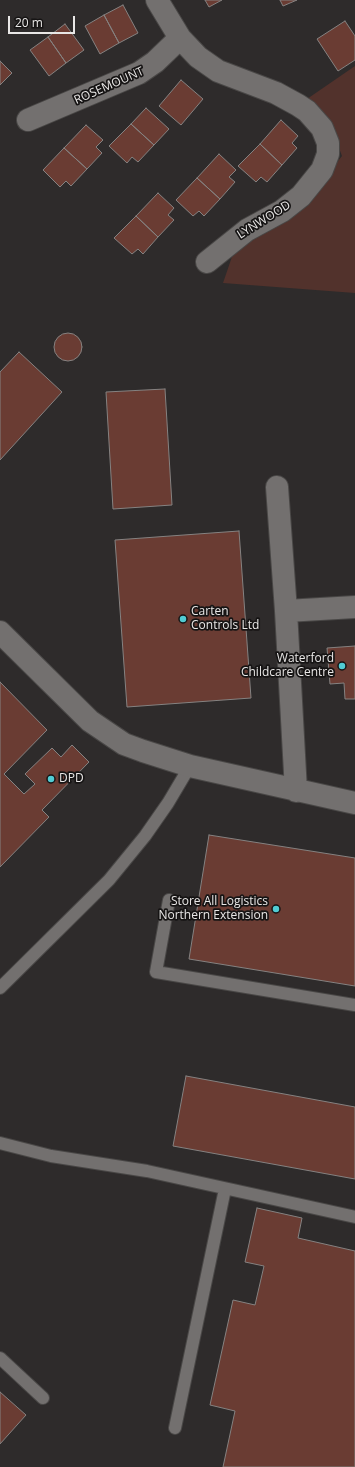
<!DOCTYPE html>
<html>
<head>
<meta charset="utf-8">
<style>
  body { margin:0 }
  #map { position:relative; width:355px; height:1467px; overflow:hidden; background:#2e2b2b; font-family:"Open Sans",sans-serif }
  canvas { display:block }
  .scale { position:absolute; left:8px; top:16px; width:67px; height:18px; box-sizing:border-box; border:2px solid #e9e7e6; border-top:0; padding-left:5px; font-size:12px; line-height:14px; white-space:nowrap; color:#e9e7e6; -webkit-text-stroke:3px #161414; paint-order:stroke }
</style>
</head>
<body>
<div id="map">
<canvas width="355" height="1467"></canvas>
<div class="scale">20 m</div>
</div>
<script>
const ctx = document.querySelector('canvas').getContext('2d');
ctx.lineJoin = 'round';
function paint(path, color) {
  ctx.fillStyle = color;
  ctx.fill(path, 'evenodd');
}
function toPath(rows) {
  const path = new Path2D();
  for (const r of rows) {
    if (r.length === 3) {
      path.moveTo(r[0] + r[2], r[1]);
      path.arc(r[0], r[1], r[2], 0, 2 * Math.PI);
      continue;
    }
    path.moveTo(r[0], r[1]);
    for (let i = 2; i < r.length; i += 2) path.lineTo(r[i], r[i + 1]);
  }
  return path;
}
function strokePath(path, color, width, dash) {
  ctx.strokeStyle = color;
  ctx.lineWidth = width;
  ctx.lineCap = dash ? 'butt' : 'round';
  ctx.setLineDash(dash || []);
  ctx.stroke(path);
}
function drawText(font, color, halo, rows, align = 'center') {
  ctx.font = font + ' "Open Sans",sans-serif';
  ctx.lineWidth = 3.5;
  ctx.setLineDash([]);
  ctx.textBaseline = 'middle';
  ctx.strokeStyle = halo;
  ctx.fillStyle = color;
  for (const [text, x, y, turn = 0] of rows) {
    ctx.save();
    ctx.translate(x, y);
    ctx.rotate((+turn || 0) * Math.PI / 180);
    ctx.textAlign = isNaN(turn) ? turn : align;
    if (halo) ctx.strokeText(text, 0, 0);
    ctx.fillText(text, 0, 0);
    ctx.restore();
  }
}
paint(toPath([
  [355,66,355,293,223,283,236,245,298,211,342,156,332,129,307,99]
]), '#52322c');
const building = toPath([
  [205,0,222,0,209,7,205,0],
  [280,0,297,0,283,6,280,0],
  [123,5,138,33,119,43,104,15,123,5],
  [104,15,119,43,100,54,85,26,104,15],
  [345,21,355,36,355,60,338,71,317,39,345,21],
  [65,24,84,50,66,63,48,37,65,24],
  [48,37,66,63,49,76,30,50,48,37],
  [0,61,12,73,0,85,0,61],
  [181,80,203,99,181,125,159,106,181,80],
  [146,108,169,129,154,145,131,124,146,108],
  [281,120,298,136,292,143,297,148,282,165,260,144,281,120],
  [131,124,154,145,138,162,132,157,127,163,109,146,131,124],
  [86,125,103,140,96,147,102,153,87,169,64,148,86,125],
  [260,144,282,165,267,182,261,177,256,182,238,166,260,144],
  [64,148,87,169,71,186,66,181,60,187,43,170,64,148],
  [219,154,236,170,229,177,235,182,220,199,197,178,219,154],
  [197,178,220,199,204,216,199,211,193,216,176,200,197,178],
  [158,193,174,208,168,215,174,220,158,237,136,216,158,193],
  [136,216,158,237,143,254,138,249,132,254,114,238,136,216],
  [68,347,14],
  [19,352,62,392,0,460,0,372,19,352],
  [165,389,172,505,113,509,106,392,165,389],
  [239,531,251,698,127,707,115,540,239,531],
  [355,646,355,699,345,699,344,683,330,684,327,648,355,646],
  [0,682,47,730,4,774,24,794,35,784,25,774,52,748,61,757,72,745,89,762,42,810,49,817,0,867,0,682],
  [209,835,355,858,355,986,189,959,209,835],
  [186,1076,355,1107,355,1179,173,1146,186,1076],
  [257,1208,302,1218,298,1238,355,1251,355,1467,223,1467,235,1411,210,1405,233,1300,255,1305,264,1266,245,1262,257,1208],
  [0,1392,26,1415,0,1444,0,1392]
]);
paint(building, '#6a3c33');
strokePath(building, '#858281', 1);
const service = toPath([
  [169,900,156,972,355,1005],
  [0,988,109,880,145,836,168,803,190,766],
  [0,1143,51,1156,147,1171,355,1217],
  [0,1358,43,1398],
  [175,1428,225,1189]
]);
const minor = toPath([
  [157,0,180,38,198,57,218,71,276,93,298,105,307,111,322,128,328,143,328,154,322,170,301,196,282,211,247,230,207,262],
  [28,120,139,73,155,62,180,38],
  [277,487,286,611],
  [0,632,90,721,124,744,143,751,190,766,355,803],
  [296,791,286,611,355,607]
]);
strokePath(service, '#494746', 14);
strokePath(minor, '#494746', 24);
strokePath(service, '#73706f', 12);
strokePath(minor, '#73706f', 22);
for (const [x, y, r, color] of [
  [183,619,4,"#51ccd3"],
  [342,666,4,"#51ccd3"],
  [51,779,4,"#51ccd3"],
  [276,909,4,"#51ccd3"]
]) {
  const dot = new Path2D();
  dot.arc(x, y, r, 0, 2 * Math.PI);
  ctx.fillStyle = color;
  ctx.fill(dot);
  strokePath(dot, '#161414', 1.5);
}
drawText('12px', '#e9e7e6', '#161414', [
  ["ROSEMOUNT",109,86,-24],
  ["LYNWOOD",264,220,-32]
]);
drawText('12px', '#e9e7e6', '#161414', [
  ["Carten",191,612],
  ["Controls Ltd",191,626],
  ["Waterford",334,659,"right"],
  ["Childcare Centre",334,673,"right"],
  ["DPD",59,779],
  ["Store All Logistics",268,902,"right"],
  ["Northern Extension",268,916,"right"]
], 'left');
</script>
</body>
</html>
